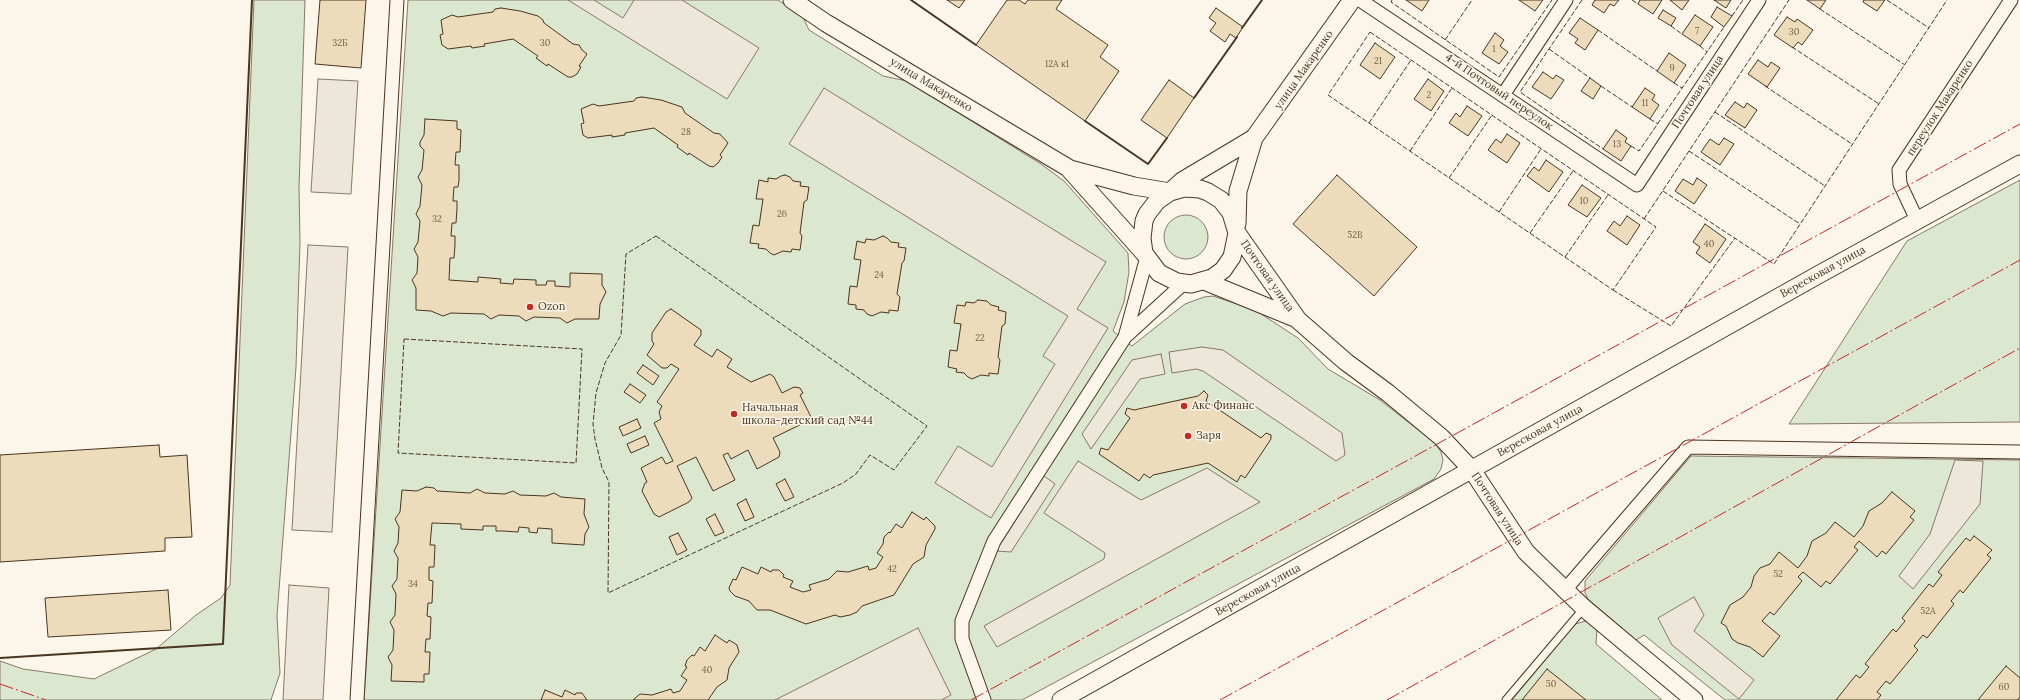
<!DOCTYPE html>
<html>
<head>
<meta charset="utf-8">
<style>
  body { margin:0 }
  canvas { display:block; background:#fbf6e9 }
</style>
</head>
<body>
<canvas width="2020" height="700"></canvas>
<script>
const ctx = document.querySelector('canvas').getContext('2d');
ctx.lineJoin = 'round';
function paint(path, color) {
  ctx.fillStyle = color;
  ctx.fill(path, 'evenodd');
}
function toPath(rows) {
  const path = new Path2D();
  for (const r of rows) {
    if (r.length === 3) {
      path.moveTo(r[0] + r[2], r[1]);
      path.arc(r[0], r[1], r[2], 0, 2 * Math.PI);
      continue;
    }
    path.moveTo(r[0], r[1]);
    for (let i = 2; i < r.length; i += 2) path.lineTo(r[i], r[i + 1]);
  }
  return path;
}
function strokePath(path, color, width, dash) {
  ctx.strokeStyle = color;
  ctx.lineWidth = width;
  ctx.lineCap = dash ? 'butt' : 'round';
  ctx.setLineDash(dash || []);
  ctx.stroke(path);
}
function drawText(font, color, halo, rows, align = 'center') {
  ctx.font = font + ' Lora,serif';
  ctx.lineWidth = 3;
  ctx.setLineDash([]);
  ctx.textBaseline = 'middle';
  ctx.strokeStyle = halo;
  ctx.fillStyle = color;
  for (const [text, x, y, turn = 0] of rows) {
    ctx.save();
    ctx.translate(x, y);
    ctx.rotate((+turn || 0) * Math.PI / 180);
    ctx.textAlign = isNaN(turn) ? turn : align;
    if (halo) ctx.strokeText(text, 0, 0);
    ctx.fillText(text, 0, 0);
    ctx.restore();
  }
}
const green = toPath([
  [254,0,305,0,299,188,300,242,296,367,277,616,280,673,271,700,0,700,0,661,23,669,94,679,156,649,196,615,221,598,230,585,254,0],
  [408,0,778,0,803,17,809,30,883,76,907,81,1041,164,1064,181,1128,253,1129,272,1124,302,1113,331,1132,346,1185,304,1204,297,1213,296,1255,310,1298,338,1328,369,1380,400,1435,443,1441,452,1443,460,1441,469,1434,479,1022,700,364,700,408,0],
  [2020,180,2020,422,1789,424,1907,241,2020,180],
  [1186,237,22],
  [1691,456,2020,460,2020,700,1725,700,1644,635,1636,640,1588,599,1585,593,1585,581,1691,456],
  [1586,621,1597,629,1596,644,1662,700,1512,700,1575,624,1586,621]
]);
paint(green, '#dce7d0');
strokePath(green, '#887966', 1);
const parking = toPath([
  [568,0,594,0,623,18,634,0,682,0,759,48,727,99,568,0],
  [318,79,358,81,351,194,311,192,318,79],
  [824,88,1106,262,1077,309,1108,328,991,518,935,483,958,446,992,467,1055,364,1043,356,1068,316,789,144,824,88],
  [308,245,348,247,332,532,292,530,308,245],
  [1202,347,1223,350,1342,433,1345,455,1336,461,1203,371,1196,369,1172,373,1169,352,1202,347],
  [1161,354,1165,374,1140,379,1091,449,1082,434,1132,360,1161,354],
  [1955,460,1983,461,1980,504,1913,589,1899,576,1930,534,1955,460],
  [1078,461,1141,500,1207,468,1260,502,997,647,984,626,1104,559,1105,553,1044,513,1078,461],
  [1044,476,1055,484,1011,552,996,551,1044,476],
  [289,585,329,588,323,700,283,700,289,585],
  [1694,597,1704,615,1694,631,1754,680,1739,699,1672,645,1658,618,1694,597],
  [918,628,951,695,941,700,775,700,918,628]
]);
paint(parking, '#ede7d9');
strokePath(parking, '#887966', 1);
const building = toPath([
  [320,0,366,0,361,68,315,64,320,0],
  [947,0,965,0,959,8,947,0],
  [1007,0,1019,0,1025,4,1028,0,1062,0,1056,9,1108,45,1100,57,1119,71,1085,121,976,45,1007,0],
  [1406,0,1429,0,1422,11,1406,0],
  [1519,0,1543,0,1535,11,1519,0],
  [1595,0,1619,0,1614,6,1610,4,1604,13,1592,5,1595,0],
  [1640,0,1662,0,1653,14,1638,4,1640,0],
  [1670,0,1689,0,1682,10,1670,0],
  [1714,0,1731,0,1726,8,1714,0],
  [1807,0,1826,0,1820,9,1807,0],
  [1864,0,1885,0,1877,11,1863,2,1864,0],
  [1717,7,1732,16,1724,27,1711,17,1717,7],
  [501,8,520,11,538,16,543,20,544,23,573,44,579,45,582,50,587,54,579,66,581,67,577,74,572,77,568,77,548,64,547,66,536,58,538,56,513,39,484,44,485,46,472,48,471,46,448,49,442,45,440,35,443,34,441,20,452,15,458,17,493,12,495,9,501,8],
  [1216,8,1243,27,1236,38,1230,34,1225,42,1210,31,1216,23,1209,18,1216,8],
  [1663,10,1676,18,1671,26,1658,18,1663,10],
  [1695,15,1713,27,1700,46,1682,34,1695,15],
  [1787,17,1795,22,1797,19,1813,30,1802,45,1798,42,1793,48,1774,35,1787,17],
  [1580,18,1598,30,1585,50,1575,43,1578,39,1569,33,1580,18],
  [1495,33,1504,40,1500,46,1508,52,1499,64,1482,53,1495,33],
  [1375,43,1395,57,1380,79,1360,65,1375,43],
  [1669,53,1686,65,1674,83,1657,71,1669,53],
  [1758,60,1768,67,1771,62,1780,68,1767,87,1748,74,1758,60],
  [1543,72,1553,79,1556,75,1564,80,1551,99,1532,87,1543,72],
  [1590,78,1601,86,1593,99,1581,91,1590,78],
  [1428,79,1444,91,1431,111,1414,99,1428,79],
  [1169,80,1194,98,1167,138,1141,120,1169,80],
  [1645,88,1655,95,1652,100,1659,105,1650,119,1632,107,1645,88],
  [642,97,661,100,682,107,685,113,714,133,720,134,728,143,720,155,722,157,718,163,713,167,709,166,689,153,688,155,677,147,678,145,654,128,625,133,625,135,612,137,612,135,588,138,583,135,581,124,584,123,581,109,593,104,599,106,634,101,636,98,642,97],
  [1735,102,1744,108,1747,103,1757,110,1745,128,1725,115,1735,102],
  [1467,106,1482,116,1468,136,1449,123,1456,113,1460,117,1467,106],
  [425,119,457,121,457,129,461,130,460,152,456,152,455,165,459,165,459,180,458,187,454,187,453,201,457,201,457,208,456,223,452,223,451,236,455,236,455,244,454,258,450,258,449,280,478,282,478,277,501,279,500,283,513,284,514,279,536,280,536,285,546,285,547,281,555,281,555,286,570,287,570,273,602,274,602,285,606,292,600,304,599,319,575,319,567,323,560,318,534,317,526,321,519,316,499,315,491,319,484,314,451,313,443,316,431,311,416,310,416,288,412,280,417,273,418,257,414,249,418,242,420,221,416,214,420,206,422,185,418,177,422,170,424,150,420,146,420,142,424,135,425,119],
  [1616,130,1627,138,1625,142,1631,146,1621,161,1603,149,1616,130],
  [1507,134,1520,143,1507,163,1488,150,1496,139,1501,143,1507,134],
  [1724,138,1734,144,1720,165,1701,152,1710,139,1719,145,1724,138],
  [1546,160,1563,172,1549,192,1527,176,1534,167,1539,171,1546,160],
  [785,175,790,177,793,181,801,182,800,186,809,187,807,200,804,202,800,233,802,236,800,250,792,249,791,252,783,251,774,255,770,253,766,249,758,248,759,244,750,243,753,225,759,226,763,199,756,199,759,180,768,182,768,178,776,179,781,176,785,175],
  [1337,175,1417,247,1374,296,1293,224,1337,175],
  [1697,178,1707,185,1694,204,1675,191,1683,179,1693,185,1697,178],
  [1582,185,1601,198,1587,217,1568,205,1582,185],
  [1627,216,1640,225,1627,245,1607,231,1614,221,1620,226,1627,216],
  [1705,224,1726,239,1710,263,1696,253,1700,247,1693,242,1705,224],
  [883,236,887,238,891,242,899,243,898,247,906,248,904,261,902,263,897,294,900,297,898,311,889,310,889,313,881,312,872,316,867,314,864,310,856,309,856,305,848,304,850,286,857,287,861,260,854,259,857,241,865,243,866,239,874,240,883,236],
  [978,300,987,301,991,305,999,307,998,310,1006,312,1005,324,1002,326,998,357,1000,360,998,374,989,373,989,376,981,375,972,379,968,377,964,373,956,372,957,369,948,367,950,350,957,351,961,324,954,323,957,305,965,306,966,302,974,303,978,300],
  [671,309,701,330,701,335,694,345,712,357,717,349,732,359,727,367,751,382,770,374,774,377,782,393,794,387,800,388,803,393,800,395,812,419,773,438,780,452,779,457,757,469,748,450,731,459,728,453,723,455,735,480,713,491,696,457,677,466,692,498,689,502,659,517,654,514,642,491,645,483,647,482,641,468,662,457,666,464,673,461,654,423,661,419,659,412,662,406,657,402,679,369,671,364,667,368,662,368,647,355,654,344,652,341,652,333,666,312,671,309],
  [643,365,659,376,653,385,637,373,643,365],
  [630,384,646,395,640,403,624,392,630,384],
  [1204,391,1208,395,1206,401,1261,438,1266,433,1271,435,1271,439,1245,478,1241,475,1237,482,1208,463,1153,475,1150,478,1144,474,1139,481,1099,454,1101,448,1108,450,1130,418,1125,414,1127,408,1134,410,1198,396,1204,391],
  [637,419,641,428,623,436,619,427,637,419],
  [645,436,649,445,631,453,627,444,645,436],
  [159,445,160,457,187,455,192,537,165,538,165,551,0,562,0,455,159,445],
  [785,479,794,497,785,501,776,484,785,479],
  [426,487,434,488,437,491,470,493,477,489,485,493,505,494,513,491,520,495,546,496,554,493,561,497,585,499,584,514,589,527,585,534,584,545,552,543,552,529,538,528,537,533,529,532,529,528,519,527,518,532,503,531,496,531,496,526,483,526,483,530,461,529,461,524,432,523,430,545,435,545,434,567,429,567,429,580,433,581,432,603,428,603,427,616,431,617,430,639,426,639,425,652,430,652,429,674,424,674,424,682,391,681,392,665,388,657,393,650,394,630,390,622,395,615,396,594,392,586,397,579,398,558,394,551,398,543,399,527,395,519,400,512,402,490,417,491,426,487],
  [1892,492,1915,511,1910,517,1914,520,1886,554,1882,551,1877,557,1859,541,1854,547,1858,550,1830,584,1826,581,1821,587,1803,572,1798,577,1802,581,1774,615,1770,612,1762,621,1780,636,1763,657,1750,647,1738,643,1732,639,1726,626,1721,623,1730,605,1743,597,1751,587,1754,576,1760,568,1770,564,1779,552,1798,568,1807,556,1812,541,1826,533,1835,522,1854,537,1863,526,1869,511,1882,503,1892,492],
  [746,499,754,517,745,521,737,504,746,499],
  [912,512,924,520,926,517,935,526,935,529,926,545,924,557,913,564,894,595,862,606,857,612,850,615,840,617,835,615,806,624,770,610,757,610,749,601,735,596,730,591,729,588,733,579,736,580,742,567,758,574,761,567,771,572,772,570,779,570,784,575,783,577,793,581,790,587,803,592,811,590,809,585,829,579,837,571,848,572,868,566,869,570,876,568,883,557,877,553,883,544,884,537,889,532,890,533,896,524,902,528,912,512],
  [715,514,724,532,715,536,706,519,715,514],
  [678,533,687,550,677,555,669,537,678,533],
  [1974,536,1992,550,1987,555,1991,558,1963,593,1960,590,1951,601,1954,604,1927,638,1923,635,1918,641,1914,646,1918,650,1890,684,1886,681,1877,692,1881,695,1877,700,1836,700,1856,675,1860,678,1869,667,1865,664,1893,629,1896,632,1905,621,1902,618,1929,584,1933,587,1942,575,1938,572,1966,538,1970,541,1974,536],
  [168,590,171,630,48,637,45,598,168,590],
  [715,635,727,643,729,640,734,643,737,645,739,652,729,668,727,680,717,687,708,700,633,700,640,694,652,695,671,689,673,693,680,691,687,680,681,676,687,667,685,666,687,660,692,655,694,656,700,647,705,651,715,635],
  [2006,666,2020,678,2020,697,2017,700,1978,700,2006,666],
  [1547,669,1586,700,1522,700,1547,669],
  [545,690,562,697,565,690,575,695,576,693,582,693,587,700,541,700,545,690]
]);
paint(building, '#ecdcbc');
strokePath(building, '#4a3520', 1);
const service = toPath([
  [1506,700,1584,608]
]);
const minor = toPath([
  [1360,0,1637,185,1759,0],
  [1503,95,1566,0],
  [1917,220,1900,184,1899,170,2011,0],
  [1125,337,1184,283],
  [1564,591,1688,447,2020,452],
  [357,700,397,0],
  [984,700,962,639,962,621,994,541,1125,337,1147,257]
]);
const tertiary = toPath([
  [792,0,826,23,1070,169,1134,186,1170,192,1182,181,1254,138,1352,0],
  [1070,170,1144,253],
  [1237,224,1238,191,1254,138],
  [1237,233,1232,257,1223,270,1212,278,1191,284,1177,282,1159,273,1144,253,1142,238,1144,221,1147,214,1157,201,1170,192,1184,188,1200,189,1208,192,1221,200,1231,213,1237,233,1298,320,1346,362,1388,393,1441,437,1472,470,1526,552,1584,608,1694,700],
  [1204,281,1297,319],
  [1061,700,1818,275,2020,164]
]);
strokePath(service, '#4a3520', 9);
strokePath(minor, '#4a3520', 15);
strokePath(tertiary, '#4a3520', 19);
strokePath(service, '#fbf6e9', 7);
strokePath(minor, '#fbf6e9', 13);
strokePath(tertiary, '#fbf6e9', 17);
strokePath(toPath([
  [1392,0,1391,2,1499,77,1552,0],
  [1582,0,1520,92,1603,149],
  [1632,0,1638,4],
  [1887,0,1929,28],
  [1820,9,1905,65],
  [1732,16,1743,0],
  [1671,26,1682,34],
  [1598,30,1657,71],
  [1370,32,1656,227,1613,290,1328,95,1370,32],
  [1445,40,1472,0],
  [1700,46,1707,52],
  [1792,47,1879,104],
  [1549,49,1590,78],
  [1674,83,1682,88],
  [1601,86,1632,107],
  [1765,86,1852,144],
  [1715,112,1825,186],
  [1650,119,1658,124],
  [1369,123,1411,60],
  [1631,146,1639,151,1724,27],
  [1410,151,1452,88],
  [1689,151,1800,224],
  [1449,178,1492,115],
  [1663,191,1774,264,1947,0],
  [1499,212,1541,149],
  [1644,219,1789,0],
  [1530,233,1573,171],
  [656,236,927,426,894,470,870,455,856,474,843,483,608,593,609,482,602,468,595,439,593,424,596,393,605,363,621,335,626,254,656,236],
  [1565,257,1608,195],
  [1613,290,1671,326,1735,238],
  [404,339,582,349,576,463,398,453,404,339]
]), '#4a3520', 1, [5, 2]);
strokePath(toPath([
  [911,0,976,45],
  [1242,28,1262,0],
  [1194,98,1237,37],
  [1085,121,1148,164,1167,138],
  [0,658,223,644,252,0]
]), '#4a3520', 2);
strokePath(toPath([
  [0,684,46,700],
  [971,700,2020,124],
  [1220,700,2020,260],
  [1387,700,2020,348]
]), '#c62828', 1, [14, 3, 2, 3]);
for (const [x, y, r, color] of [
  [530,307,4,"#c62828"],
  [1184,406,4,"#c62828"],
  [734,414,4,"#c62828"],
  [1188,436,4,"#c62828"]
]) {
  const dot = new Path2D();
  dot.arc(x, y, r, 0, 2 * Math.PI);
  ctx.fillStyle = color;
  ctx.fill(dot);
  strokePath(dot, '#fbf6e9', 1.5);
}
drawText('9px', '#725f47', null, [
  ["7",1697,31],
  ["30",1794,32],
  ["32Б",340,43],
  ["30",545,43],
  ["1",1494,49],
  ["21",1378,61],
  ["12А к1",1057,64],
  ["9",1672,68],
  ["2",1429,95],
  ["11",1645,103],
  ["28",686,132],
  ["13",1617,144],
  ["10",1584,201],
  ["26",782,214],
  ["32",437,219],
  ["52В",1355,235],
  ["40",1709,244],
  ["24",879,275],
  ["22",980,338],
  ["42",892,569],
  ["52",1778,574],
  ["34",413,584],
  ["52А",1928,611],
  ["40",707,670],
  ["50",1551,684],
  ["60",2004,687]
]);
drawText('11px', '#4a3520', '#fbf6e9', [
  ["улица Макаренко",1304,70,-55],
  ["улица Макаренко",931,85,31],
  ["4-й Почтовый переулок",1499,92,34],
  ["Почтовая улица",1698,92,-57],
  ["переулок Макаренко",1940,108,-57],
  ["Вересковая улица",1823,272,-29],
  ["Почтовая улица",1267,276,55],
  ["Вересковая улица",1540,431,-29],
  ["Почтовая улица",1497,509,57],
  ["Вересковая улица",1258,590,-29]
]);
drawText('11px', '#4a3520', '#fbf6e9', [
  ["Ozon",538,307],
  ["Акс Финанс",1192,406],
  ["Начальная",742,408],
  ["школа-детский сад №44",742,421],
  ["Заря",1196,436]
], 'left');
</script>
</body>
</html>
